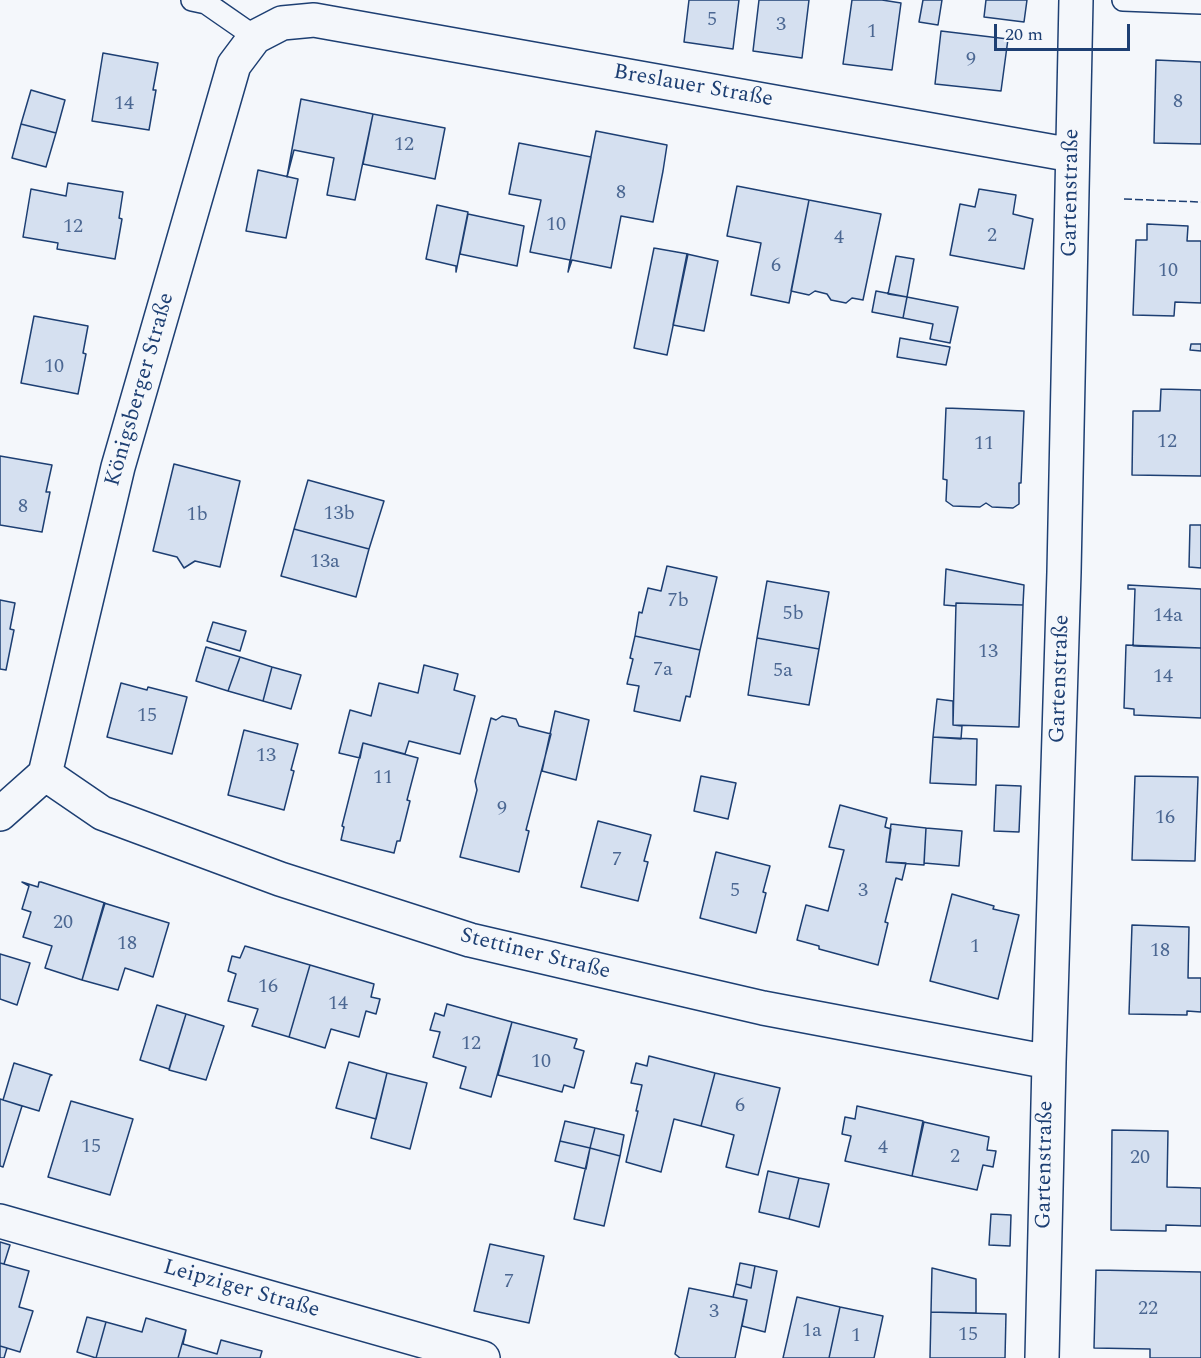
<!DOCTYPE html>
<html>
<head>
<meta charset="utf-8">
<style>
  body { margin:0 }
  #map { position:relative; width:1201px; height:1358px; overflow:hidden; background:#f4f7fb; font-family:Spectral,serif }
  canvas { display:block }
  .scale { position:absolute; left:994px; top:24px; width:136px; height:27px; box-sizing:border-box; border:3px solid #1d3f73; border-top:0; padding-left:8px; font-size:18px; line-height:21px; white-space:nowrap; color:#1d3f73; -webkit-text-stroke:4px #f4f7fb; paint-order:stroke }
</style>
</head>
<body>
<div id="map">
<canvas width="1201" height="1358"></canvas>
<div class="scale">20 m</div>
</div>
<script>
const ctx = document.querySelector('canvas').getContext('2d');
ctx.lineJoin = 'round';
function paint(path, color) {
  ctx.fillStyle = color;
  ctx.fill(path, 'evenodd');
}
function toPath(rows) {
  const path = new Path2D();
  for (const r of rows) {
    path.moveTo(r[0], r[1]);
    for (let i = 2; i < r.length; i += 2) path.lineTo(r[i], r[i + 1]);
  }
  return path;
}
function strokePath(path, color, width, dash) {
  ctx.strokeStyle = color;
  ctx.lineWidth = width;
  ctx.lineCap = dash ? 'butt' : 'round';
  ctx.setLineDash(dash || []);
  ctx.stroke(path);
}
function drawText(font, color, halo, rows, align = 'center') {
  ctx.font = font + ' Spectral,serif';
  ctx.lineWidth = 4.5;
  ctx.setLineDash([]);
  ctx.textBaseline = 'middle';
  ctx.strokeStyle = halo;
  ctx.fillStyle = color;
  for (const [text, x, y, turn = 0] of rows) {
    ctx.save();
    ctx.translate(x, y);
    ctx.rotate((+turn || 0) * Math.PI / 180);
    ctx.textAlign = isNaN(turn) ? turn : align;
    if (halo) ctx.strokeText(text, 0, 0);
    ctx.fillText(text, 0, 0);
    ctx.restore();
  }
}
const building = toPath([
  [689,0,739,0,733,49,684,42,689,0],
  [759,0,809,0,802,58,753,51,759,0],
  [852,0,882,0,901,3,892,70,843,64,852,0],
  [923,0,942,0,938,25,919,22,923,0],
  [986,0,1027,0,1024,22,984,17,986,0],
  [941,31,1008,39,1001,91,935,84,941,31],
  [103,53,158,63,153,90,156,90,149,130,92,121,103,53],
  [1156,60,1201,62,1201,144,1154,143,1156,60],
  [31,90,65,100,56,133,21,124,31,90],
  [301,99,373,114,355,200,327,195,334,158,294,150,287,177,301,99],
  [373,114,445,128,435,179,363,164,373,114],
  [21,124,56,133,46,167,12,158,21,124],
  [596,131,667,145,663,171,653,222,621,216,611,268,572,260,568,272,596,131],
  [519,143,591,157,568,272,570,260,530,252,541,200,509,194,519,143],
  [258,170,298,179,286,238,246,231,258,170],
  [68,183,123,192,119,218,122,219,115,259,57,249,58,243,23,237,31,189,66,196,68,183],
  [737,186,809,200,789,303,751,295,761,243,727,236,737,186],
  [979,189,1016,195,1013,214,1033,219,1024,269,950,255,960,204,975,207,979,189],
  [809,200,881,214,863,300,852,298,846,303,831,300,827,294,815,291,809,295,791,291,809,200],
  [437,205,468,212,456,272,456,266,426,259,437,205],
  [468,214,524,226,517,266,460,254,468,214],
  [1147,224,1188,226,1187,241,1201,241,1201,303,1175,302,1174,316,1133,315,1136,240,1147,240,1147,224],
  [654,248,688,254,667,355,634,348,654,248],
  [687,254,718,261,704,331,673,325,687,254],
  [896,256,914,259,907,297,888,294,896,256],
  [876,291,907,297,903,318,872,312,876,291],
  [907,297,958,307,950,343,930,339,933,324,903,318,907,297],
  [34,316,88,326,83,353,86,354,78,394,21,383,34,316],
  [900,338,950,347,946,365,897,357,900,338],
  [1191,344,1201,344,1201,351,1190,350,1191,344],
  [1161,389,1201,390,1201,476,1132,475,1133,411,1160,411,1161,389],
  [946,408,1024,411,1021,483,1019,483,1019,504,1013,508,992,507,986,503,980,507,953,506,946,501,947,480,943,479,946,408],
  [0,456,52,465,46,492,50,492,42,532,0,525,0,456],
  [174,464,240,481,220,567,195,561,184,568,177,557,153,551,174,464],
  [308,480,384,501,369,549,294,529,308,480],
  [1190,525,1201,525,1201,568,1189,567,1190,525],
  [294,529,369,549,356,597,281,576,294,529],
  [667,566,717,577,700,650,635,636,639,612,642,613,648,588,661,591,667,566],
  [946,569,1024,585,1023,605,956,603,956,606,944,605,946,569],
  [767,581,829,592,819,649,757,638,767,581],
  [1128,585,1201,589,1201,648,1133,646,1135,589,1128,589,1128,585],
  [0,600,15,603,10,629,14,630,6,670,0,669,0,600],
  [956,603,1023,605,1019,727,953,725,956,603],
  [213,622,246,631,240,651,207,641,213,622],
  [635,636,700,650,690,697,686,696,680,721,634,711,639,686,627,684,633,659,630,658,635,636],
  [757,638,819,649,809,705,748,695,757,638],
  [1126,645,1201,648,1201,718,1134,715,1134,709,1124,708,1126,645],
  [206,647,240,657,228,691,196,681,206,647],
  [240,657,272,667,263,701,228,691,240,657],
  [424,665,458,674,454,690,475,696,460,754,409,741,405,754,363,743,360,758,339,753,350,710,371,716,379,683,418,693,424,665],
  [272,667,301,675,291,709,263,701,272,667],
  [121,683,147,690,148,687,187,697,172,754,107,737,121,683],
  [937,699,953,701,953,725,962,726,961,739,933,737,937,699],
  [555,711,589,720,576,780,542,771,555,711],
  [502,716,516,719,519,726,551,734,526,830,529,831,519,872,460,857,477,790,475,781,491,718,496,720,502,716],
  [244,730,298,744,291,770,294,771,284,810,228,795,244,730],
  [933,737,977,739,976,785,930,783,933,737],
  [363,743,418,758,407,800,410,801,400,841,397,841,394,853,341,840,344,827,342,826,363,743],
  [701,776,736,783,728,819,694,811,701,776],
  [1135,776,1198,777,1195,861,1132,860,1135,776],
  [996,785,1021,786,1019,832,994,831,996,785],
  [840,805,887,818,885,827,891,829,886,862,906,863,902,880,896,878,885,922,888,923,878,965,819,949,819,946,797,940,806,905,828,911,844,850,829,847,840,805],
  [598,821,651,835,644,861,648,862,638,901,581,887,598,821],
  [891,824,926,828,924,865,886,862,891,824],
  [926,828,962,831,959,866,924,863,926,828],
  [716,852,770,866,763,892,766,893,756,933,700,918,716,852],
  [22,882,38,887,39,882,41,882,105,903,82,980,45,968,52,946,23,937,31,912,22,909,29,886,22,882],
  [952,894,994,906,993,909,1019,915,998,999,930,981,952,894],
  [104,903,169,923,153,977,125,968,118,990,82,980,104,903],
  [1132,925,1189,927,1188,978,1201,978,1201,1012,1187,1011,1187,1015,1129,1014,1132,925],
  [245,946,310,965,289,1037,252,1026,258,1009,228,1001,236,974,228,971,232,956,240,958,245,946],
  [0,954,30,963,17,1005,0,999,0,954],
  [310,965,374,984,371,997,380,999,376,1014,366,1011,359,1037,331,1029,325,1048,289,1037,310,965],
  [447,1004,512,1022,491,1097,460,1088,466,1067,433,1057,440,1032,430,1030,435,1013,444,1016,447,1004],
  [157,1005,186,1014,169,1069,140,1060,157,1005],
  [186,1014,224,1026,206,1080,169,1070,186,1014],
  [512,1022,577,1039,574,1048,584,1051,574,1088,564,1085,562,1092,498,1075,512,1022],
  [649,1056,715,1073,701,1126,674,1119,661,1172,626,1162,638,1111,636,1111,642,1085,631,1083,636,1063,647,1066,649,1056],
  [349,1062,387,1073,376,1119,336,1108,349,1062],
  [14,1063,52,1075,50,1076,39,1111,3,1100,14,1063],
  [387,1073,427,1083,410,1149,371,1138,387,1073],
  [715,1073,780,1088,758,1175,726,1167,734,1135,701,1126,715,1073],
  [0,1099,22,1106,3,1167,0,1166,0,1099],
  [71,1101,133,1119,110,1195,48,1177,71,1101],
  [857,1106,923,1121,912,1176,845,1161,851,1136,842,1134,845,1117,855,1119,857,1106],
  [565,1121,595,1128,590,1148,560,1141,565,1121],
  [924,1122,989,1137,987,1150,996,1151,993,1167,983,1165,977,1190,912,1176,924,1122],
  [595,1128,624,1135,620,1156,590,1148,595,1128],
  [1112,1130,1168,1131,1167,1187,1201,1188,1201,1226,1166,1225,1166,1231,1111,1230,1112,1130],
  [560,1141,590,1148,586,1169,555,1161,560,1141],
  [590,1148,620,1156,604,1226,574,1219,590,1148],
  [768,1171,799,1178,789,1219,759,1212,768,1171],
  [799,1178,829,1184,819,1227,789,1219,799,1178],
  [991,1214,1011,1215,1010,1246,989,1245,991,1214],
  [0,1242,10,1245,4,1264,0,1263,0,1242],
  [490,1244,544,1256,529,1323,474,1311,490,1244],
  [0,1263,29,1271,19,1307,33,1311,20,1352,0,1346,0,1263],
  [740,1263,755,1266,751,1288,736,1284,740,1263],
  [755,1266,777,1271,765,1332,742,1326,747,1300,733,1297,736,1284,751,1288,755,1266],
  [932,1268,976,1279,976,1313,931,1312,932,1268],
  [1096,1270,1201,1272,1201,1358,1150,1358,1150,1349,1094,1348,1096,1270],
  [689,1288,747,1300,735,1358,680,1358,675,1354,689,1288],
  [797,1297,840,1307,829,1358,783,1358,797,1297],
  [840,1307,883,1316,874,1358,829,1358,840,1307],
  [931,1312,1006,1314,1005,1358,930,1358,931,1312],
  [87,1317,106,1322,96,1358,77,1352,87,1317],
  [146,1318,186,1330,178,1358,96,1358,106,1322,142,1332,146,1318],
  [186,1330,183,1344,217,1354,221,1340,262,1351,260,1358,178,1358,186,1330],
  [0,1346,7,1348,4,1358,0,1358,0,1346]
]);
paint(building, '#d5e0f0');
strokePath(building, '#1d3f73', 1.5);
const service = toPath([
  [192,0,206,3,255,37],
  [1123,0,1201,3]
]);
const minor = toPath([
  [45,774,102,813,280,879,470,940,763,1008,1049,1062],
  [0,814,45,774,118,467,234,65,255,37,282,23,314,20,1072,155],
  [0,1221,483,1358],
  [1042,1358,1049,1062,1064,572,1076,0]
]);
strokePath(service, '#1d3f73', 24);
strokePath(minor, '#1d3f73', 36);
strokePath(service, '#f4f7fb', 21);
strokePath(minor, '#f4f7fb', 33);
strokePath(toPath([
  [1124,199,1201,202]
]), '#1d3f73', 1.5, [8, 3]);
drawText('20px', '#4b6792', null, [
  ["5",712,21],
  ["3",781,26],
  ["1",872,33],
  ["9",971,61],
  ["8",1178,103],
  ["14",124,105],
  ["12",404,146],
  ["8",621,194],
  ["10",556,226],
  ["12",73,228],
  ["2",992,237],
  ["4",839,239],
  ["6",776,267],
  ["10",1168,272],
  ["10",54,368],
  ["12",1167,443],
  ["11",984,445],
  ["8",23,508],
  ["13b",339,515],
  ["1b",197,516],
  ["13a",325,563],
  ["7b",678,602],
  ["5b",793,615],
  ["14a",1168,617],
  ["13",988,653],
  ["7a",663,671],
  ["5a",783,672],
  ["14",1163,678],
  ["15",147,717],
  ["13",266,757],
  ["11",383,779],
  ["9",502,810],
  ["16",1165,819],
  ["7",617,861],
  ["5",735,892],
  ["3",863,892],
  ["20",63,924],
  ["18",127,945],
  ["1",975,948],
  ["18",1160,952],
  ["16",268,988],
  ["14",338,1005],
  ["12",471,1045],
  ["10",541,1063],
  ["6",740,1107],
  ["15",91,1148],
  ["4",883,1149],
  ["2",955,1158],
  ["20",1140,1159],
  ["7",509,1283],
  ["22",1148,1310],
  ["3",714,1313],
  ["1a",812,1332],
  ["15",968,1336],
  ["1",856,1337]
]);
drawText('22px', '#1d3f73', '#f4f7fb', [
  ["Breslauer Straße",693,87,10],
  ["Gartenstraße",1072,193,-89],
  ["Königsberger Straße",141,390,-74],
  ["Gartenstraße",1061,679,-88],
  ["Stettiner Straße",535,955,14],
  ["Gartenstraße",1046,1165,-89],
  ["Leipziger Straße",241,1290,16]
]);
</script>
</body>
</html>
